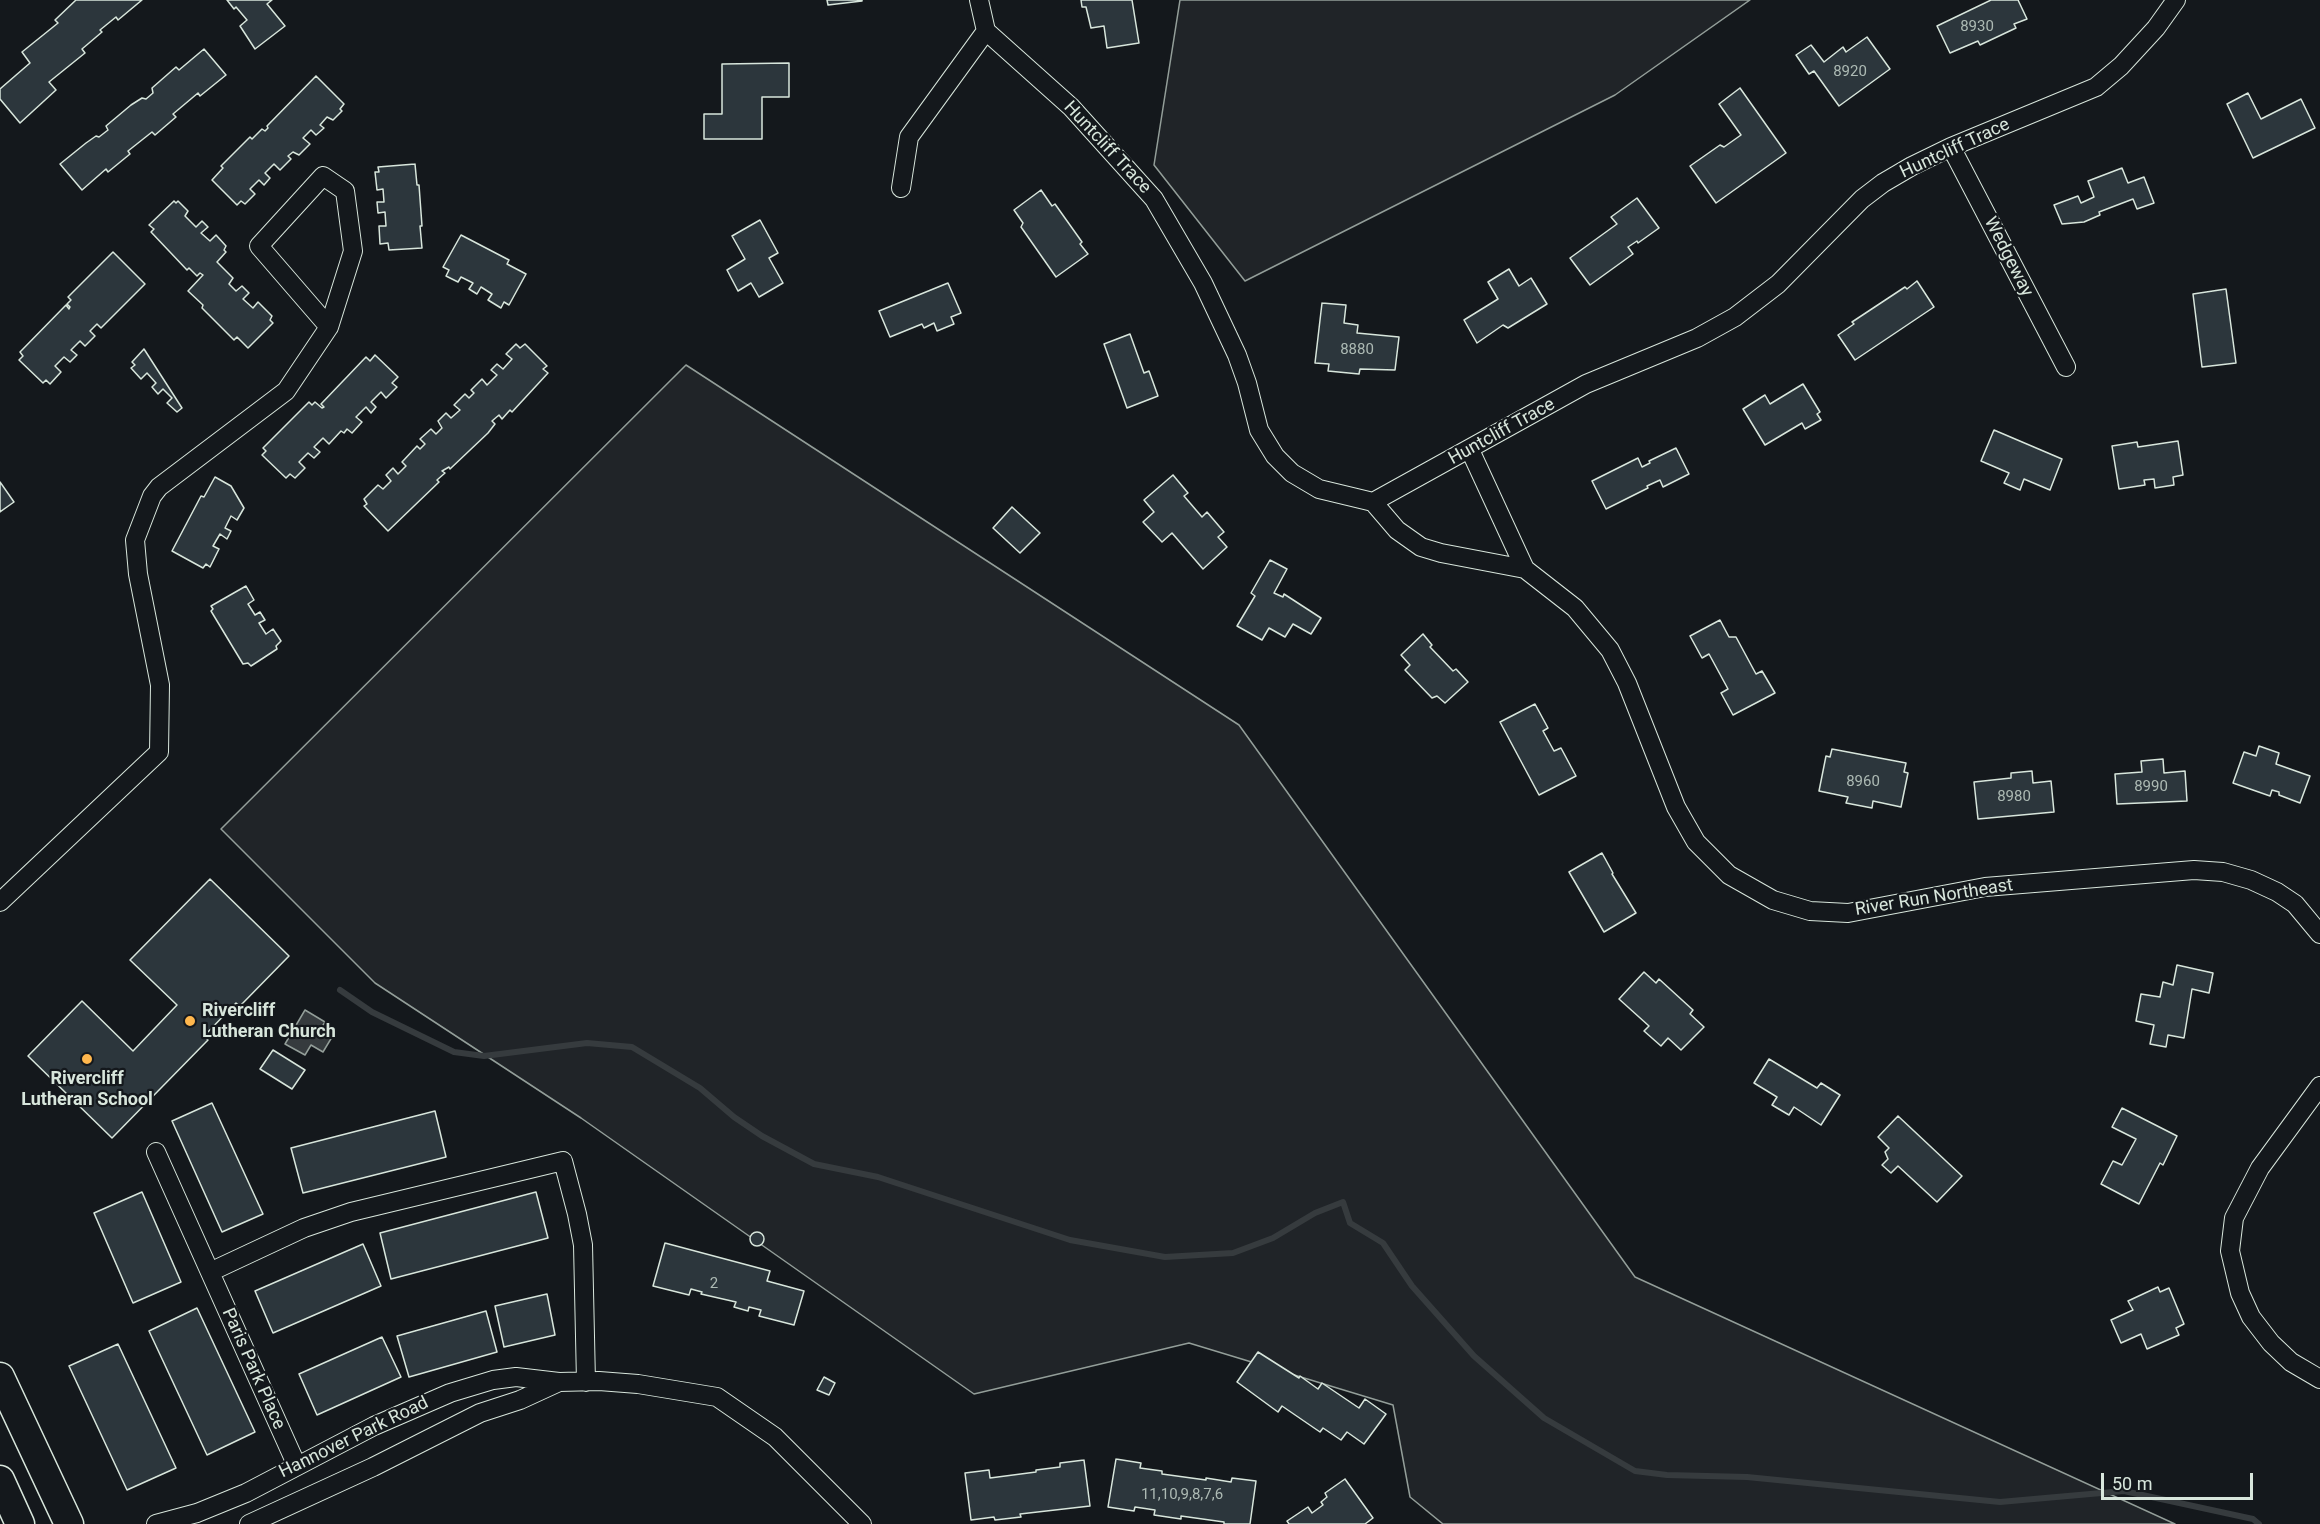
<!DOCTYPE html>
<html>
<head>
<meta charset="utf-8">
<style>
  body { margin:0 }
  #map { position:relative; width:2320px; height:1524px; overflow:hidden; background:#14181c; font-family:Roboto,sans-serif }
  canvas { display:block }
  .scale { position:absolute; left:2101px; top:1473px; width:152px; height:27px; box-sizing:border-box; border:3px solid #d8e6dc; border-top:0; padding-left:8px; font-size:18px; line-height:21px; white-space:nowrap; color:#d8e6dc; -webkit-text-stroke:4px #14181c; paint-order:stroke }
</style>
</head>
<body>
<div id="map">
<canvas width="2320" height="1524"></canvas>
<div class="scale">50 m</div>
</div>
<script>
const ctx = document.querySelector('canvas').getContext('2d');
ctx.lineJoin = 'round';
function paint(path, color) {
  ctx.fillStyle = color;
  ctx.fill(path, 'evenodd');
}
function toPath(rows) {
  const path = new Path2D();
  for (const r of rows) {
    if (r.length === 3) {
      path.moveTo(r[0] + r[2], r[1]);
      path.arc(r[0], r[1], r[2], 0, 2 * Math.PI);
      continue;
    }
    path.moveTo(r[0], r[1]);
    for (let i = 2; i < r.length; i += 2) path.lineTo(r[i], r[i + 1]);
  }
  return path;
}
function strokePath(path, color, width, dash) {
  ctx.strokeStyle = color;
  ctx.lineWidth = width;
  ctx.lineCap = dash ? 'butt' : 'round';
  ctx.setLineDash(dash || []);
  ctx.stroke(path);
}
function drawText(font, color, halo, rows, align = 'center') {
  ctx.font = font + ' Roboto,sans-serif';
  ctx.lineWidth = 4.5;
  ctx.setLineDash([]);
  ctx.textBaseline = 'middle';
  ctx.strokeStyle = halo;
  ctx.fillStyle = color;
  for (const [text, x, y, turn = 0] of rows) {
    ctx.save();
    ctx.translate(x, y);
    ctx.rotate((+turn || 0) * Math.PI / 180);
    ctx.textAlign = isNaN(turn) ? turn : align;
    if (halo) ctx.strokeText(text, 0, 0);
    ctx.fillText(text, 0, 0);
    ctx.restore();
  }
}
const green = toPath([
  [1180,0,1750,0,1615,95,1245,281,1154,165,1180,0],
  [686,365,1239,725,1635,1277,2175,1524,1443,1524,1410,1497,1393,1405,1189,1343,974,1394,581,1118,375,983,221,829,686,365]
]);
paint(green, '#202428');
strokePath(green, '#939e99', 1.5);
const water = toPath([
  [305,1010,325,1022,320,1030,332,1037,323,1052,311,1045,305,1055,285,1044,305,1010]
]);
paint(water, '#363b3e');
strokePath(water, '#939e99', 1.5);
strokePath(toPath([
  [340,990,372,1012,454,1052,484,1056,587,1043,632,1047,700,1088,734,1117,762,1136,814,1164,878,1177,1070,1240,1165,1257,1233,1253,1273,1238,1315,1213,1343,1202,1350,1223,1383,1243,1412,1286,1474,1356,1544,1418,1635,1471,1667,1475,1747,1477,2000,1502,2124,1491,2253,1519,2259,1524]
]), '#363b3e', 6);
const building = toPath([
  [76,0,142,0,118,20,116,17,100,30,102,32,82,49,85,53,49,82,56,90,20,123,0,99,0,89,30,63,22,52,58,23,55,20,76,0],
  [227,0,272,0,267,4,285,26,255,49,240,26,247,20,236,7,234,9,227,0],
  [827,0,862,0,862,1,828,5,827,0],
  [1081,0,1132,0,1139,43,1107,48,1104,26,1091,28,1086,7,1082,7,1081,0],
  [1991,0,2018,0,2027,19,2014,24,2016,28,1980,45,1978,41,1950,53,1937,26,1991,0],
  [1867,37,1890,69,1839,106,1814,71,1809,74,1796,55,1811,45,1824,62,1843,47,1846,52,1867,37],
  [204,49,226,75,200,96,198,93,173,114,176,117,155,135,152,132,128,151,130,154,108,172,106,169,82,190,60,164,86,143,96,136,99,137,108,130,106,126,131,105,142,98,146,99,153,93,152,88,176,67,179,70,204,49],
  [789,63,789,97,762,97,762,139,704,139,704,114,722,114,722,64,789,63],
  [316,76,344,104,340,109,342,111,333,120,327,117,320,125,324,128,316,135,311,130,303,138,310,144,299,155,293,152,288,156,291,159,280,170,274,164,265,173,270,178,264,185,259,180,250,189,255,194,245,204,241,201,237,205,212,180,223,168,221,166,250,137,252,139,262,129,265,131,268,128,267,126,316,76],
  [1740,88,1786,153,1716,203,1690,166,1720,145,1724,147,1741,135,1719,104,1740,88],
  [2248,93,2261,119,2301,99,2315,128,2253,158,2227,104,2248,93],
  [415,164,417,185,419,185,422,226,420,226,422,248,389,250,388,243,380,244,379,226,386,226,385,212,378,213,377,202,384,202,383,189,377,190,375,172,379,172,378,167,415,164],
  [2122,168,2128,183,2144,177,2154,203,2137,209,2133,199,2099,212,2100,215,2084,222,2062,224,2054,205,2078,196,2081,203,2094,197,2088,181,2122,168],
  [1041,190,1052,206,1055,204,1082,242,1080,244,1088,254,1056,277,1021,227,1023,223,1014,210,1041,190],
  [1637,198,1659,228,1638,243,1637,241,1628,247,1633,254,1590,285,1570,258,1617,224,1611,217,1637,198],
  [174,201,176,203,178,201,188,211,185,216,196,227,202,221,208,227,201,233,210,241,216,235,226,246,224,250,226,252,217,262,233,278,229,284,236,291,242,286,249,293,243,299,253,308,258,302,272,316,270,320,273,323,248,348,237,337,234,340,202,308,203,305,188,291,203,275,200,273,197,276,189,268,187,270,151,232,154,229,149,225,174,201],
  [760,220,778,253,769,258,783,283,759,297,751,283,738,291,727,270,745,259,732,236,760,220],
  [461,235,509,260,507,264,526,274,509,305,504,302,501,308,488,300,492,294,481,287,477,294,469,289,473,283,461,277,458,282,446,276,449,270,443,267,461,235],
  [113,252,145,284,101,328,97,324,90,331,95,336,85,346,80,341,71,350,77,355,70,362,64,357,55,366,61,372,50,384,46,380,43,383,19,360,23,356,20,352,66,305,69,309,70,307,67,304,71,300,68,297,113,252],
  [1509,269,1519,286,1531,278,1547,304,1508,328,1503,325,1477,343,1464,320,1498,299,1488,282,1509,269],
  [1917,281,1934,307,1855,360,1838,335,1854,324,1852,322,1905,287,1907,289,1917,281],
  [948,283,961,313,951,317,954,324,937,331,934,323,924,328,922,324,890,337,879,311,948,283],
  [2226,289,2236,363,2202,367,2193,294,2226,289],
  [1322,303,1346,305,1344,323,1358,325,1357,333,1399,337,1395,370,1360,369,1359,374,1328,371,1329,364,1315,363,1322,303],
  [1130,334,1144,373,1149,371,1158,396,1127,408,1104,344,1130,334],
  [516,344,520,348,525,344,547,366,543,369,548,373,512,412,510,410,502,419,499,415,492,421,495,424,488,433,450,469,449,467,442,471,445,473,437,480,439,482,388,531,364,506,367,504,364,499,378,485,383,489,391,481,386,475,393,468,398,474,406,466,402,462,417,446,420,449,425,444,420,439,431,429,436,434,442,428,438,421,446,413,451,418,460,410,454,405,465,394,469,398,474,393,471,390,482,379,487,385,497,375,491,370,497,364,503,369,512,359,506,354,516,344],
  [144,349,182,408,177,412,167,403,172,398,163,389,158,394,152,387,156,383,147,373,141,379,131,368,135,365,132,362,144,349],
  [375,355,398,377,392,383,397,387,386,398,381,392,371,402,376,407,371,413,366,407,356,417,362,422,352,433,347,429,344,433,341,431,329,444,323,438,314,447,320,452,314,458,308,453,299,462,305,468,295,478,290,474,286,478,262,455,266,451,263,448,309,402,312,405,315,402,322,408,324,407,321,404,366,357,370,361,375,355],
  [1803,384,1820,412,1817,414,1821,420,1805,429,1802,423,1765,445,1743,409,1765,395,1770,404,1803,384],
  [1994,430,2062,459,2050,490,2024,479,2020,490,2004,483,2009,473,1981,461,1994,430],
  [2178,441,2183,475,2173,477,2174,485,2155,488,2154,479,2144,480,2145,485,2119,489,2112,446,2137,442,2138,447,2178,441],
  [1676,448,1689,474,1663,487,1660,480,1647,486,1648,488,1606,509,1592,481,1638,458,1642,467,1650,463,1649,461,1676,448],
  [1173,475,1188,493,1184,496,1202,517,1207,512,1224,532,1218,537,1227,547,1203,569,1172,533,1162,542,1143,522,1154,512,1144,500,1173,475],
  [215,477,231,486,244,508,237,520,231,516,225,528,231,531,227,539,220,534,213,546,219,549,210,567,206,564,203,568,172,551,201,496,204,497,215,477],
  [0,482,14,502,0,512,0,482],
  [1012,507,1040,533,1020,553,993,528,1012,507],
  [1270,560,1287,569,1274,593,1283,597,1284,594,1321,618,1311,634,1293,624,1285,637,1269,628,1262,640,1237,626,1255,596,1251,593,1270,560],
  [246,586,254,600,248,604,255,615,260,612,265,620,259,623,266,634,273,629,281,641,276,646,277,649,251,666,248,663,243,664,211,611,213,609,211,606,246,586],
  [1720,620,1729,637,1736,637,1756,674,1762,671,1775,693,1733,715,1721,693,1728,689,1709,654,1702,658,1690,636,1720,620],
  [1423,634,1432,645,1430,647,1453,671,1456,669,1468,682,1445,703,1437,696,1432,698,1405,670,1410,665,1401,655,1423,634],
  [1535,704,1548,728,1543,731,1554,751,1561,748,1576,776,1539,795,1500,722,1535,704],
  [2259,746,2279,753,2276,764,2310,776,2300,803,2279,795,2279,792,2272,790,2270,796,2233,783,2244,752,2256,756,2259,746],
  [1832,749,1906,763,1904,772,1908,773,1901,807,1873,801,1872,808,1846,803,1848,797,1819,791,1826,756,1830,757,1832,749],
  [2163,759,2164,773,2185,771,2187,801,2117,804,2115,774,2142,772,2141,761,2163,759],
  [2032,771,2033,783,2051,781,2054,812,1978,819,1974,782,2011,778,2011,773,2032,771],
  [1602,853,1613,873,1612,874,1636,913,1604,932,1569,872,1602,853],
  [210,879,289,956,240,1006,236,1003,204,1036,208,1040,112,1138,28,1056,82,1001,133,1051,177,1005,130,960,210,879],
  [2177,965,2213,973,2209,993,2192,989,2184,1038,2168,1035,2166,1047,2150,1044,2154,1025,2136,1021,2141,994,2160,997,2163,982,2173,985,2177,965],
  [1644,972,1656,983,1659,979,1693,1010,1690,1014,1704,1027,1681,1050,1668,1038,1661,1046,1644,1031,1649,1026,1619,999,1644,972],
  [273,1050,305,1070,292,1089,260,1069,273,1050],
  [1769,1059,1817,1088,1821,1083,1840,1095,1821,1125,1794,1107,1789,1115,1772,1105,1777,1097,1754,1083,1769,1059],
  [212,1103,263,1214,222,1232,172,1121,212,1103],
  [2122,1108,2177,1136,2163,1165,2160,1163,2139,1204,2101,1184,2113,1161,2122,1165,2136,1139,2112,1127,2122,1108],
  [435,1111,446,1157,303,1193,291,1148,435,1111],
  [1898,1116,1962,1176,1937,1202,1898,1166,1891,1173,1882,1165,1888,1159,1885,1152,1889,1148,1878,1137,1898,1116],
  [142,1192,181,1282,133,1303,94,1213,142,1192],
  [536,1192,548,1238,391,1279,380,1233,536,1192],
  [757,1239,7],
  [665,1243,770,1271,767,1281,804,1291,794,1325,759,1316,761,1310,749,1307,748,1311,734,1307,736,1302,701,1294,702,1292,691,1289,689,1295,653,1286,665,1243],
  [363,1244,381,1286,273,1333,255,1291,363,1244],
  [2158,1287,2160,1292,2169,1288,2184,1324,2176,1328,2179,1335,2147,1349,2141,1334,2121,1343,2111,1320,2133,1310,2128,1301,2158,1287],
  [547,1294,555,1335,504,1347,495,1306,547,1294],
  [197,1308,255,1432,207,1455,149,1331,197,1308],
  [486,1311,497,1352,409,1377,397,1336,486,1311],
  [382,1337,401,1377,317,1415,299,1374,382,1337],
  [118,1344,176,1468,127,1490,69,1366,118,1344],
  [1258,1352,1299,1378,1300,1376,1318,1389,1322,1383,1359,1408,1365,1399,1386,1414,1364,1444,1347,1432,1341,1440,1323,1428,1320,1432,1282,1406,1278,1412,1237,1382,1258,1352],
  [824,1377,835,1383,829,1395,817,1390,824,1377],
  [1116,1459,1141,1463,1140,1468,1162,1471,1162,1474,1206,1480,1206,1478,1231,1482,1232,1478,1256,1481,1250,1524,1224,1524,1224,1522,1181,1516,1181,1519,1154,1515,1155,1510,1135,1507,1134,1511,1108,1507,1116,1459],
  [1084,1460,1090,1506,1020,1514,1021,1517,995,1520,994,1517,971,1520,965,1473,989,1470,990,1478,1036,1472,1036,1470,1060,1467,1060,1463,1084,1460],
  [1345,1479,1373,1518,1365,1524,1289,1524,1287,1521,1308,1507,1312,1513,1323,1505,1321,1502,1327,1497,1325,1493,1345,1479]
]);
paint(building, '#2c363c');
strokePath(building, '#d8e6dc', 1.5);
const street = toPath([
  [979,0,986,31,1071,107,1154,199,1203,283,1237,355,1247,383,1259,430,1275,456,1292,473,1319,489,1373,502,1586,384,1697,338,1735,317,1778,284,1862,199,1883,183,1912,166,1951,147,2096,87,2121,66,2156,28,2176,0],
  [1951,147,2066,367],
  [901,188,909,137,986,31],
  [1373,502,1397,530,1421,547,1441,553,1525,569,1470,450],
  [1525,569,1575,608,1610,650,1627,683,1676,807,1696,842,1729,875,1773,900,1810,911,1848,913,1985,887,2194,870,2223,872,2251,880,2277,892,2295,904,2320,934],
  [0,902,159,752,160,685,138,574,135,540,152,496,159,487,286,391,329,327,353,251,345,191,323,176,259,246,329,327],
  [2320,1086,2260,1168,2234,1218,2230,1251,2240,1293,2251,1317,2271,1343,2291,1362,2320,1379],
  [156,1152,297,1466],
  [210,1272,304,1228,351,1212,563,1161,577,1214,583,1245,586,1382],
  [156,1524,197,1513,246,1493,374,1426,450,1393,493,1380,516,1377,559,1382,599,1381,638,1384,717,1397,775,1437,862,1524],
  [249,1524,373,1467,480,1413,520,1400,557,1383]
]);
const primary = toPath([
  [0,1377,69,1524],
  [0,1480,20,1524]
]);
strokePath(street, '#d8e6dc', 20);
strokePath(primary, '#d8e6dc', 31);
strokePath(street, '#14181c', 18);
strokePath(primary, '#14181c', 28);
for (const [x, y, r, color] of [
  [190,1021,6,"#ffb74d"],
  [87,1059,6,"#ffb74d"]
]) {
  const dot = new Path2D();
  dot.arc(x, y, r, 0, 2 * Math.PI);
  ctx.fillStyle = color;
  ctx.fill(dot);
  strokePath(dot, '#14181c', 2);
}
drawText('15px', '#adbab4', null, [
  ["8930",1977,27],
  ["8920",1850,72],
  ["8880",1357,350],
  ["8960",1863,782],
  ["8990",2151,787],
  ["8980",2014,797],
  ["2",714,1284],
  ["11,10,9,8,7,6",1182,1495]
]);
drawText('18px', '#d8e6dc', '#14181c', [
  ["Huntcliff Trace",1107,148,47],
  ["Huntcliff Trace",1955,149,-25],
  ["Wedgeway",2008,257,63],
  ["Huntcliff Trace",1502,432,-29],
  ["River Run Northeast",1934,898,-9],
  ["Paris Park Place",253,1369,66],
  ["Hannover Park Road",354,1438,-26]
]);
drawText('bold 18px', '#d8e6dc', '#14181c', [
  ["Rivercliff",202,1011],
  ["Lutheran Church",202,1032],
  ["Rivercliff",87,1079,"center"],
  ["Lutheran School",87,1100,"center"]
], 'left');
</script>
</body>
</html>
